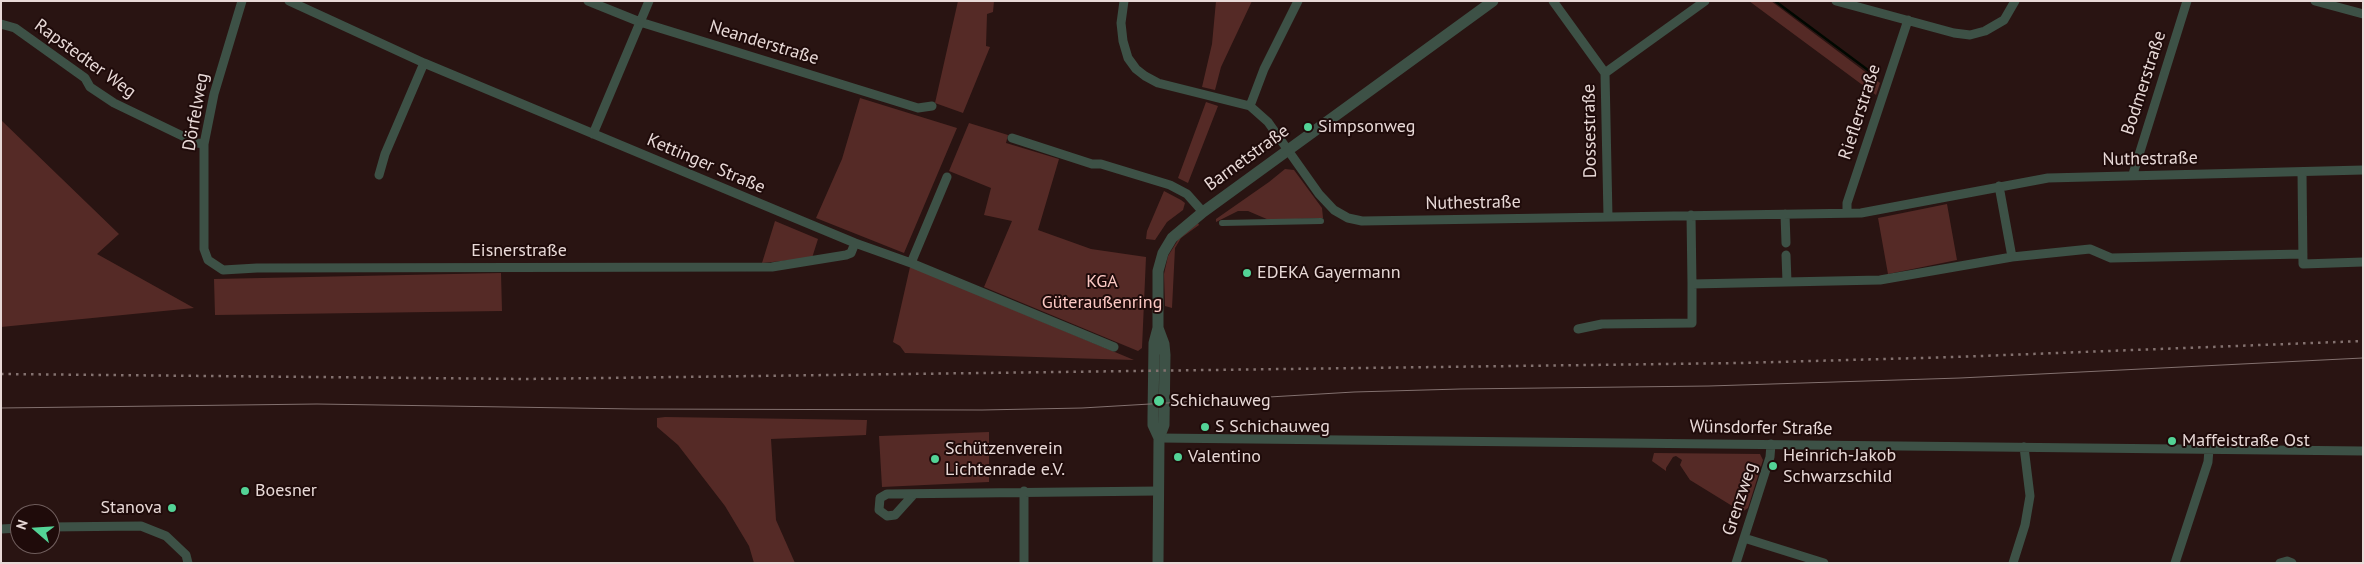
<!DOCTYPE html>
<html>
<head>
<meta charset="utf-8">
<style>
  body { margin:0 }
  #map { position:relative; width:2364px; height:564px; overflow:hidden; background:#291412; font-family:"PT Sans",sans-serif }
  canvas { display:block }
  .frame { position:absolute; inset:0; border:2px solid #e8d9d7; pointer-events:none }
  .north { position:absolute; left:10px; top:504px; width:50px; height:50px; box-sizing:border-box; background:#1f0b0a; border:1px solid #6f5d5c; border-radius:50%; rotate:289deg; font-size:14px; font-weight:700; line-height:20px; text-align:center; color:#e8d9d7 }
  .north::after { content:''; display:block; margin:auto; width:18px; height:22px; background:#53d396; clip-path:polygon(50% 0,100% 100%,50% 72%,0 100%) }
</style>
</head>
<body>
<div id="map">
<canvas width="2364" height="564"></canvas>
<div class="frame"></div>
<div class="north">N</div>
</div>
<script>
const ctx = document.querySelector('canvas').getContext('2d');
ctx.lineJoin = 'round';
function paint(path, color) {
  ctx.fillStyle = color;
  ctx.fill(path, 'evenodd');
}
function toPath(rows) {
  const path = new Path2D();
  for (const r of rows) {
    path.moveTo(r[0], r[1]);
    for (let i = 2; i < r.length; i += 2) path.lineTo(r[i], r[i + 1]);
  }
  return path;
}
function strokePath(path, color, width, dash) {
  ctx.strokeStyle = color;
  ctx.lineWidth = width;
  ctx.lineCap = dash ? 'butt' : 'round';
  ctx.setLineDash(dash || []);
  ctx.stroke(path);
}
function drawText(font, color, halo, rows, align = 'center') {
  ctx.font = font + ' "PT Sans",sans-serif';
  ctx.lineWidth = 4;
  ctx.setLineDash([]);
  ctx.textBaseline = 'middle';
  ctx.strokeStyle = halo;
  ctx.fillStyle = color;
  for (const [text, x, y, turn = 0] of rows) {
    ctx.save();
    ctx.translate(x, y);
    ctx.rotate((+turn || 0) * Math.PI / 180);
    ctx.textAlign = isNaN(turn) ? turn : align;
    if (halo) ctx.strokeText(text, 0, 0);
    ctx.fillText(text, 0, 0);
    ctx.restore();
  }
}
paint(toPath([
  [958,1,994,1,993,12,987,14,986,46,990,47,963,113,935,103],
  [1216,1,1252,1,1221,67,1215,90,1202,87,1212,44],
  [1749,1,1771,1,1880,83,1876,95],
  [860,98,957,128,904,253,816,218,842,159],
  [1206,102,1218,106,1188,183,1178,178],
  [1,120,119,234,97,254,194,308,1,327],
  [969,123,1008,135,1006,143,1059,159,1038,230,1091,249,1146,257,1142,348,1138,351,984,287,1012,221,984,215,991,188,949,171],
  [1285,169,1294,170,1322,208,1323,218,1269,220,1248,211,1238,211,1216,222,1216,219,1269,182],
  [1164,191,1181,200,1185,203,1183,210,1167,222,1155,240,1146,239,1147,231],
  [1947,204,1957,260,1888,274,1878,218],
  [775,221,818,239,812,258,762,263],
  [1198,223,1199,225,1181,238,1175,248,1172,308,1165,306,1164,274,1168,256,1178,240],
  [910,267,921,271,1134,360,905,353,900,346,893,342],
  [501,273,502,311,215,315,214,279],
  [665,417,867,420,866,435,771,439,776,520,795,563,754,563,749,546,725,506,678,445,657,427,657,418],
  [989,432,989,482,882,487,879,436],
  [1654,453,1760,454,1763,460,1748,508,1742,512,1690,480,1680,465,1682,460,1676,456,1673,457,1666,468,1666,471,1652,461]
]), '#552a26');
strokePath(toPath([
  [1775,1,1876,76]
]), '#000801', 2.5);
strokePath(toPath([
  [1222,223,1321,221]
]), '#3d5146', 6);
strokePath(toPath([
  [242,1,214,94,204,144,204,249,208,260,223,270,257,268,772,267,846,255,851,253,855,243],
  [289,1,424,63,778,211,855,243,911,263,1114,347],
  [588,1,640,22,918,108,932,106],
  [1124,1,1121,23,1123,41,1128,58,1136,69,1145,76,1158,83,1250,106,1268,122,1319,194,1334,210,1348,218,1362,221,1861,213,2048,178,2363,170],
  [1553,1,1605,73,1608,217],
  [1836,1,1954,33,1970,35,1985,31,2004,20,2015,1],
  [2315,1,2363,14],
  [1,24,15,28,85,78,90,87,114,103,197,143,204,144],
  [1605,73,1705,1],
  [1250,106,1264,69,1298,1],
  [593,134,649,1],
  [1012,138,1092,164,1101,164,1170,185,1187,194,1203,212],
  [2302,172,2303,264,2363,262],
  [2133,174,2187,1],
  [379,175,385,154,424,63],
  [1999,186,2012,257],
  [1847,213,1847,203,1908,20],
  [1785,214,1786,243],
  [1691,215,1692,284,1880,280,2012,257,2090,249,2111,258,2303,254],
  [1786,255,1787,282],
  [911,263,947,177],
  [1578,329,1602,324,1692,323,1692,284],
  [1159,438,2363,451],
  [1024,491,1024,563],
  [914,494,895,515,887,516,879,510,880,498,887,494,1158,491],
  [50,527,141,526,166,536,186,555,188,563],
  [1,529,20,528],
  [1744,538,1824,563],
  [1736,563,1770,457,1771,444],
  [2013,563,2025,525,2030,496,2024,447],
  [2175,563,2208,462,2209,449],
  [2280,563,2287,561,2292,563]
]), '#3d5146', 9);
strokePath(toPath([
  [1159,438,1153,425,1153,416,1154,343,1158,328,1158,271,1163,253,1172,238,1203,212,1493,1],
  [1158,563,1159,438,1164,425,1165,355,1164,344,1158,328]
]), '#3d5146', 11);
strokePath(toPath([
  [1,408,317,404,634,409,982,410,1082,408,1354,392,1460,389,1709,386,1960,378,2363,358]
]), '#83716f', 1);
strokePath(toPath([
  [1,374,526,379,1741,363,1955,357,2363,341]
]), '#83716f', 2.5, [2.5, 5]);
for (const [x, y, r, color] of [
  [1308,127,5,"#53d396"],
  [1247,273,5,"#53d396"],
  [1159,401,6,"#53d396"],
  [1205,427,5,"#53d396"],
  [2172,441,5,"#53d396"],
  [1178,457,5,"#53d396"],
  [935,459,5,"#53d396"],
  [1773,466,5,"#53d396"],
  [245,491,5,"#53d396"],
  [172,508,5,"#53d396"]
]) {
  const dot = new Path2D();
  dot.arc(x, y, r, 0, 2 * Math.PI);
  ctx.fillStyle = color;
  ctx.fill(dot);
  strokePath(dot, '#1f0b0a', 2);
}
drawText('18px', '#e8d9d7', '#1f0b0a', [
  ["Neanderstraße",764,43,17],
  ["Rapstedter Weg",85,59,36],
  ["Bodmerstraße",2144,83,-72],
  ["Dörfelweg",196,112,-80],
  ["Rieflerstraße",1860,112,-72],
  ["Dossestraße",1590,131,-91],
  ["Barnetstraße",1247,158,-36],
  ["Nuthestraße",2150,159,-1],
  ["Kettinger Straße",706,164,23],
  ["Nuthestraße",1473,203,-1],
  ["Eisnerstraße",519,251],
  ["Wünsdorfer Straße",1761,428,1],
  ["Grenzweg",1740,499,-72]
]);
drawText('18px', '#e8d9d7', '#1f0b0a', [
  ["Simpsonweg",1318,127],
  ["EDEKA Gayermann",1257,273],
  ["Schichauweg",1170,401],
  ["S Schichauweg",1215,427],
  ["Maffeistraße Ost",2182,441],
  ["Schützenverein",945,449],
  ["Lichtenrade e.V.",945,470],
  ["Heinrich-Jakob",1783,456],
  ["Schwarzschild",1783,477],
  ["Valentino",1188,457],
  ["Boesner",255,491],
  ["Stanova",162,508,"right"]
], 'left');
drawText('18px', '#fcc9c4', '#1f0b0a', [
  ["KGA",1102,282],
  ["Güteraußenring",1102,303]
]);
</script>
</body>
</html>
